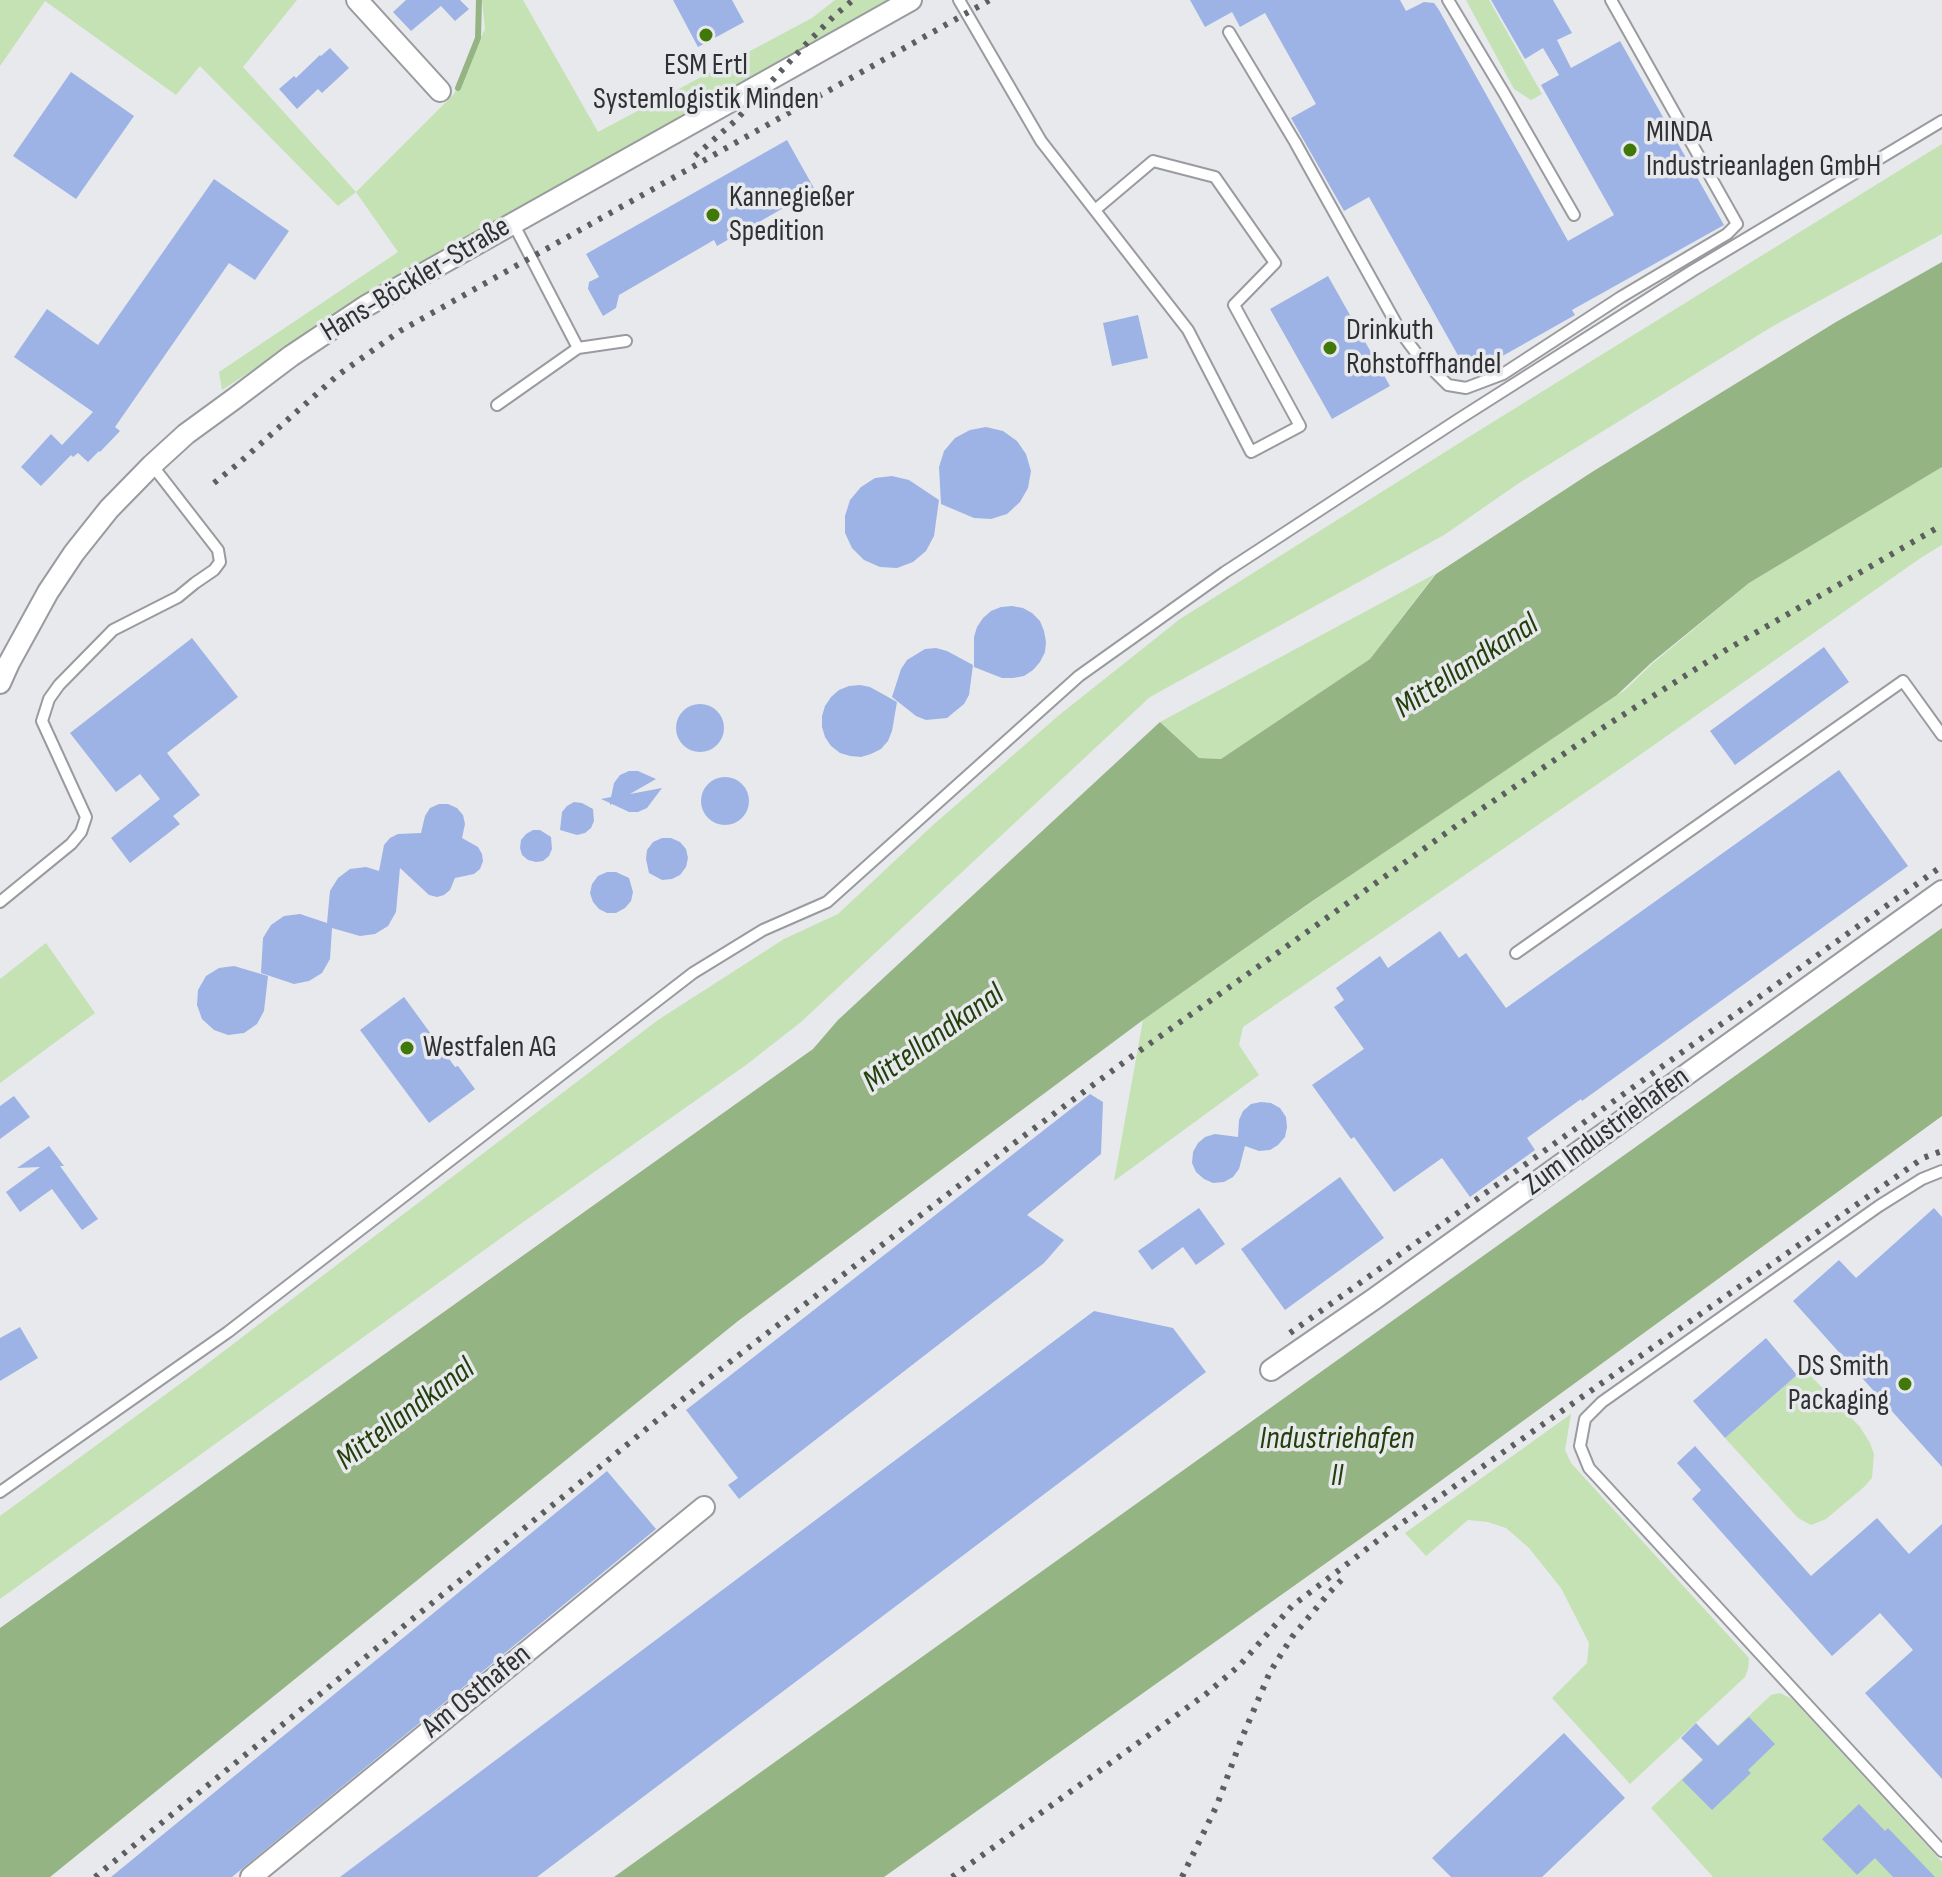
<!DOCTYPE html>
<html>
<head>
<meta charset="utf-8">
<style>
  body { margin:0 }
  canvas { display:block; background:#e7e9ec }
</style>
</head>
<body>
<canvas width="1942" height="1877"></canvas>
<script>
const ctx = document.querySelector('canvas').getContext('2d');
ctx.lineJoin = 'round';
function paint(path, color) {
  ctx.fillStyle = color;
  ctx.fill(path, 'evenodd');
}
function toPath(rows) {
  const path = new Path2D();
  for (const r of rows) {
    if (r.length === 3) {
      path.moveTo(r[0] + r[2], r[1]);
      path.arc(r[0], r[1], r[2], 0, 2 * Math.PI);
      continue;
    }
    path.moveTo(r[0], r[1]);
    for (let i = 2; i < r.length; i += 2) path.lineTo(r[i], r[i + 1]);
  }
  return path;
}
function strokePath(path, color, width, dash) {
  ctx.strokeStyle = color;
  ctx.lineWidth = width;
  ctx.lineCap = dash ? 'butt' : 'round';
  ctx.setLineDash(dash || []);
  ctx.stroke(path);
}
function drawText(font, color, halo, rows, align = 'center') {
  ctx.font = font + ' "Sofia Sans Condensed",sans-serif';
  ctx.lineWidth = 7;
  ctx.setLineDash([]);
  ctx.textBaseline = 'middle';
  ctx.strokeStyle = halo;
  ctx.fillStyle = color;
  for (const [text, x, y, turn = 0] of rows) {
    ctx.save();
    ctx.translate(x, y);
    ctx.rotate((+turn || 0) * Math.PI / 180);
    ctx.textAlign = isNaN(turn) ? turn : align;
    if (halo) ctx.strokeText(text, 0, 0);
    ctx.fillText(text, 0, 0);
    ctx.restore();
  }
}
paint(toPath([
  [0,0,297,0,243,67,356,192,454,94,485,29,482,0,523,0,598,132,812,18,835,0,890,0,380,286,222,390,219,372,398,252,356,192,338,206,200,66,176,95,45,1,0,66],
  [1466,0,1489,0,1542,94,1531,100,1514,89],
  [1942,144,1942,234,1773,326,1519,483,1444,535,1150,697,801,1022,746,1065,519,1225,0,1599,0,1516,203,1367,658,1020,784,939,838,914,932,826,1058,716,1180,619,1480,430],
  [1942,467,1942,545,1922,557,1624,766,1243,1027,1239,1045,1259,1075,1114,1181,1143,1020,1412,832,1625,690,1652,664,1749,583],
  [1435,574,1370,659,1221,759,1199,758,1160,722],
  [46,943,95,1013,0,1083,0,979],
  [1804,1369,1860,1427,1870,1443,1874,1454,1872,1478,1864,1487,1826,1519,1811,1525,1798,1518,1725,1438],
  [1571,1414,1565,1450,1571,1463,1749,1658,1748,1669,1745,1677,1630,1784,1552,1698,1587,1663,1589,1643,1561,1588,1529,1548,1506,1528,1488,1522,1468,1520,1426,1556,1405,1533],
  [1780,1693,1792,1699,1942,1862,1942,1877,1713,1877,1651,1808,1771,1695]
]), '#c4e2b3');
paint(toPath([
  [1942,262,1942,467,1749,583,1651,663,1617,695,1311,902,1143,1020,738,1321,50,1877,0,1877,0,1628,813,1049,838,1020,1160,722,1199,758,1221,759,1370,659,1436,574,1592,472,1836,322],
  [1942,928,1942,1116,1391,1517,884,1877,614,1877]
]), '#95b483');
strokePath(toPath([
  [458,88,478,38,479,0]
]), '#95b483', 6);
paint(toPath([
  [406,0,460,0,469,9,455,21,441,6,411,31,393,12],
  [673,0,732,0,744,22,698,47],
  [1190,0,1400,0,1406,11,1424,2,1434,3,1439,10,1568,241,1614,215,1541,85,1559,75,1543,48,1525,59,1491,0,1553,0,1572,33,1557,40,1571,68,1620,41,1724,225,1572,310,1575,315,1469,375,1369,197,1344,211,1291,118,1316,104,1265,13,1240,27,1232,12,1205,27],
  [330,48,349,68,322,93,318,89,297,109,279,89,294,76,296,78,320,55,321,56],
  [71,72,134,116,76,199,13,156],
  [787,140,815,190,717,246,714,240,619,295,616,308,603,316,588,289,589,282,599,277,586,254],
  [214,179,289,231,255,280,229,263,115,427,120,431,100,452,99,451,88,462,78,453,73,457,71,455,41,486,21,467,51,434,62,445,93,412,14,357,47,309,98,345],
  [1328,276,1390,386,1332,419,1270,309],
  [1138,315,1148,358,1112,366,1103,323],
  [986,427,1003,431,1017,441,1026,454,1031,471,1028,488,1020,502,1007,514,991,519,974,518,941,504,939,467,944,451,955,438,970,430],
  [892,476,909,480,939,500,934,536,926,551,913,562,897,568,880,567,864,560,852,548,845,533,845,516,850,500,861,487,875,478],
  [1012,606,1023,608,1032,613,1040,621,1044,631,1046,642,1045,652,1040,662,1033,670,1024,676,1013,678,1002,678,974,667,974,637,977,627,983,618,991,611,1001,607],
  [192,638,238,697,167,753,200,795,173,816,180,824,130,863,111,838,160,799,140,774,116,792,70,733],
  [1824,647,1849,682,1735,765,1710,731],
  [936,648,947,651,973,665,969,695,964,704,947,718,926,720,916,716,892,697,901,669,907,660,925,649],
  [860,685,870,687,897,702,892,731,888,741,881,749,871,754,861,757,850,756,840,753,831,746,825,737,822,727,822,716,825,706,831,697,839,690,849,686],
  [700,728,24],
  [1839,770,1908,866,1582,1101,1581,1099,1527,1138,1535,1150,1470,1197,1442,1158,1394,1192,1354,1137,1351,1139,1312,1085,1364,1049,1334,1007,1344,1000,1336,988,1380,956,1388,968,1440,931,1459,958,1466,953,1506,1008],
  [629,771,638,771,656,779,630,794,662,788,647,808,638,812,629,812,612,804,610,805,610,803,601,799,611,797,614,783,620,775],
  [725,801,24],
  [574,802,582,803,593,809,594,821,591,828,585,833,577,835,560,830,562,812,567,806],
  [439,804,448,804,457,808,463,815,465,824,462,838,478,847,482,854,483,861,480,869,474,874,455,878,450,890,444,895,437,897,429,895,400,868,396,912,388,926,375,934,360,936,332,928,330,959,322,973,309,981,294,984,261,973,263,938,271,925,284,916,300,914,327,923,330,891,338,878,350,869,366,867,379,871,384,845,390,838,398,834,421,833,425,816,430,808],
  [533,830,540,830,551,837,552,849,549,856,543,861,536,862,528,860,522,855,520,848,521,840,526,834],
  [662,838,671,838,680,842,686,849,688,858,686,867,680,875,672,879,662,880,649,873,646,859,647,850,653,842],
  [607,872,616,872,629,878,633,892,631,901,625,908,616,913,607,913,599,909,593,902,590,893,592,884,598,876],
  [234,966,268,976,264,1011,257,1024,244,1033,228,1035,214,1030,202,1019,197,1005,198,990,206,976,219,968],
  [404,997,455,1067,458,1066,475,1089,429,1123,360,1030],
  [1090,1094,1103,1102,1101,1154,1027,1215,1064,1240,1044,1263,739,1499,728,1485,738,1478,686,1410],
  [14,1096,30,1117,0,1139,0,1106],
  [1261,1102,1271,1103,1280,1108,1286,1117,1287,1127,1285,1137,1278,1145,1270,1150,1259,1151,1245,1146,1239,1169,1233,1177,1224,1182,1213,1183,1204,1179,1196,1172,1192,1163,1193,1152,1198,1143,1205,1137,1215,1134,1238,1137,1239,1120,1243,1111,1251,1104],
  [49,1146,64,1166,60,1166,98,1219,82,1230,52,1189,20,1212,6,1192,40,1167,17,1168],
  [1340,1177,1384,1238,1285,1310,1241,1249],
  [1199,1208,1225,1244,1196,1265,1183,1247,1152,1270,1138,1251],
  [1934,1208,1942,1217,1942,1467,1793,1301,1839,1260,1856,1278],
  [1094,1311,1173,1328,1206,1372,537,1877,340,1877],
  [20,1327,38,1358,0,1381,0,1338],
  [1766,1338,1797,1375,1725,1438,1693,1401],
  [1695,1446,1811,1576,1877,1518,1909,1554,1942,1524,1942,1779,1865,1693,1913,1650,1880,1613,1832,1656,1692,1499,1701,1490,1677,1463],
  [607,1471,656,1529,232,1877,111,1877],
  [1749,1717,1775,1744,1748,1770,1751,1773,1712,1810,1682,1780,1703,1760,1681,1738,1696,1723,1718,1746],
  [1564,1733,1625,1798,1542,1877,1451,1877,1432,1858],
  [1859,1804,1885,1831,1888,1828,1935,1877,1893,1877,1875,1858,1857,1875,1822,1839]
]), '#9eb3e5');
const service = toPath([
  [959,0,1041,141,1188,330,1251,452,1300,426,1234,305,1275,263,1215,177,1153,161,1095,210],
  [1448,0,1504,93,1574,215],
  [1229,32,1295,142,1402,334,1417,354,1448,385,1466,388,1503,374,1621,297,1727,234,1737,224,1611,0],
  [578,348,626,341],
  [497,405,578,348,513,223],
  [0,902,71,844,81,832,86,817,42,721,49,699,59,685,113,630,178,597,195,583,214,570,220,562,218,550,152,465],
  [1516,953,1903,681,1942,735],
  [1942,1171,1922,1179,1879,1206,1602,1402,1585,1419,1580,1446,1589,1468,1942,1851],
  [0,1492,228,1332,693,973,763,930,827,902,1079,676,1225,572,1459,419,1692,271,1942,121]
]);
const minor = toPath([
  [357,0,440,91],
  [0,683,9,663,48,592,74,553,109,509,152,465,186,434,234,399,291,356,366,306,911,0],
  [1271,1370,1374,1299,1942,891],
  [251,1877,704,1507]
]);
strokePath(service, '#999b9e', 14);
strokePath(minor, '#999b9e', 24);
strokePath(service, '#fff', 10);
strokePath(minor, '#fff', 20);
strokePath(toPath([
  [695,156,735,121,805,45,834,16,853,0],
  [214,483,239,463,338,375,400,331,990,0],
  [1290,1333,1942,866],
  [95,1877,709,1378,1017,1141,1131,1057,1456,826,1604,727,1726,650,1942,525],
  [952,1877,1206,1694,1240,1665,1292,1606,1385,1535,1923,1158,1942,1151],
  [1182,1877,1217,1805,1241,1740,1270,1672,1292,1637,1329,1593,1346,1575]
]), '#5d5e60', 6, [4, 8]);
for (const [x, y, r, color] of [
  [706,35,8,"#41780a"],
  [1630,150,8,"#41780a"],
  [713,215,8,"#41780a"],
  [1330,348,8,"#41780a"],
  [407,1048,8,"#41780a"],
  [1905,1384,8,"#41780a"]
]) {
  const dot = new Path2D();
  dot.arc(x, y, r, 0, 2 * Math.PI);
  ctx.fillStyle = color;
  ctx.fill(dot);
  strokePath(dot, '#e7e9ec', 3);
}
drawText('30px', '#303132', '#e7e9ec', [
  ["ESM Ertl",706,66,"center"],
  ["Systemlogistik Minden",706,100,"center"],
  ["MINDA",1646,133],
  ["Industrieanlagen GmbH",1646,167],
  ["Kannegießer",729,198],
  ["Spedition",729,232],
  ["Drinkuth",1346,331],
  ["Rohstoffhandel",1346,365],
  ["Westfalen AG",423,1048],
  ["DS Smith",1889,1367,"right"],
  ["Packaging",1889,1401,"right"]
], 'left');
drawText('30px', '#303132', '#e7e9ec', [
  ["Hans-Böckler-Straße",416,280,-31],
  ["Zum Industriehafen",1607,1132,-36],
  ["Am Osthafen",477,1692,-39]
]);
drawText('italic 32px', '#23400c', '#e7e9ec', [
  ["Mittellandkanal",1467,667,-33],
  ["Mittellandkanal",934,1039,-35],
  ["Mittellandkanal",406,1415,-37],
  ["Industriehafen",1337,1440],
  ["II",1337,1477]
]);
</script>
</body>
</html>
